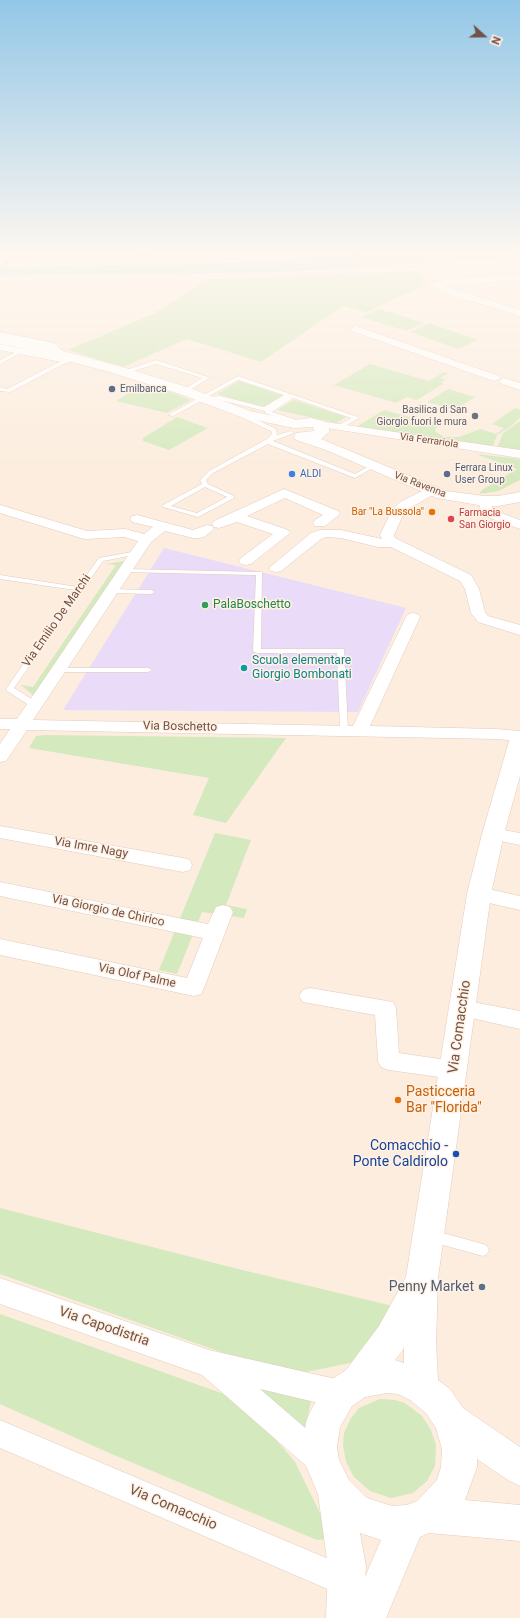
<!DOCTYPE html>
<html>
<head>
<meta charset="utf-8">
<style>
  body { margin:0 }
  #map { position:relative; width:520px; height:1618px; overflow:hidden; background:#fcedde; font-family:Roboto,sans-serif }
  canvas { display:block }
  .north { position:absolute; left:464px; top:16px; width:40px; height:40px; -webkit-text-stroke:3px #fff1e4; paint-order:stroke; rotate:111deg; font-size:11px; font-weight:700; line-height:16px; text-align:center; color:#725146 }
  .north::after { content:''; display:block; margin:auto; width:14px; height:18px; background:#725146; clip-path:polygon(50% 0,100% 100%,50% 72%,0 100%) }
</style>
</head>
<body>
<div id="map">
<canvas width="520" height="1618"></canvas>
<div class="north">N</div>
</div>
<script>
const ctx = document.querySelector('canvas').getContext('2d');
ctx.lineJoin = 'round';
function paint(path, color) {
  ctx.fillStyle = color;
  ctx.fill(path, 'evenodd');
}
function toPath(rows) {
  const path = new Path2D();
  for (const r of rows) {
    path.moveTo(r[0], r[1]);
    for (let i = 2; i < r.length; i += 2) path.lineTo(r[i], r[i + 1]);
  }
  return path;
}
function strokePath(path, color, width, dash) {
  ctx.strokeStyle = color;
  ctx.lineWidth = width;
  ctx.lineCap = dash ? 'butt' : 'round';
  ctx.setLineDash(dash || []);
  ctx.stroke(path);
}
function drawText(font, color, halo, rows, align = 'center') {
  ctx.font = font + ' Roboto,sans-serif';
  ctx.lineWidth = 3;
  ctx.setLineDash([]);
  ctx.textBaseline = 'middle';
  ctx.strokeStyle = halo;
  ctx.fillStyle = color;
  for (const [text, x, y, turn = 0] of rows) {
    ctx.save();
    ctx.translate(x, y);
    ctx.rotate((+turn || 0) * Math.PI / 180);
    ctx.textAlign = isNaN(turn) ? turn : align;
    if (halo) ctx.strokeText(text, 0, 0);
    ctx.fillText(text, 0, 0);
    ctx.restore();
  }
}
paint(toPath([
  [164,548,406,608,358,712,63,710]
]), '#eadbf8');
paint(toPath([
  [417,271,427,284,367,312,343,306,261,362,187,339,123,367,68,350,155,313,208,279],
  [379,309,424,323,406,331,361,317],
  [429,323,478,340,458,349,410,332],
  [370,364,429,381,444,372,448,373,440,378,446,380,441,382,443,384,417,400,407,397,396,403,334,385],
  [239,381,284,396,264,408,217,394],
  [140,386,158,387,191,400,167,413,116,401],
  [448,389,472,396,475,397,455,410,427,402],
  [294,400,346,417,336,423,277,410],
  [515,408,520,410,520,418,511,426,497,435,493,446,356,427,384,410,440,425,436,428,435,431,444,437,459,437,480,429,496,434,504,428,492,424],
  [177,417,208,428,169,450,143,441,143,438],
  [520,421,520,450,497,448,503,433],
  [476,454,520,459,520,480,498,491,479,494,482,490,517,469],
  [125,561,34,696,21,685,33,687,116,565,106,564],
  [45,735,286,738,226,823,193,815,209,778,29,748,36,736],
  [215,833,251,840,226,905,247,909,244,918,202,912,177,974,159,970],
  [0,1208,234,1268,397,1307,374,1344,350,1363,301,1373,252,1363,0,1274],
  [0,1314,235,1398,266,1428,295,1462,323,1519,329,1539,317,1540,107,1452,0,1404],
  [252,1386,312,1395,304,1436],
  [380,1399,395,1400,405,1403,422,1416,431,1430,436,1445,435,1466,427,1481,413,1493,391,1498,370,1491,354,1477,346,1462,343,1445,344,1433,351,1418,359,1408]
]), '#d4e9bd');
const water = toPath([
  [394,252,520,252,520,255,432,262,266,272,0,274,0,269,224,264,394,252]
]);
paint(water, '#b3e4e5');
strokePath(water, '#99d5d7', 1);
const lane = toPath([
  [20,350,25,351,0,364,0,360,20,350],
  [69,357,71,358,71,360,10,392,0,391,0,387,7,389,69,357],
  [156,360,208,377,209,378,185,393,182,391,183,390,202,378,156,364,124,374,121,372,156,360],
  [238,376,358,417,359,418,340,429,336,429,336,427,351,418,293,398,272,412,294,419,300,423,297,425,265,413,265,411,220,400,203,400,173,416,168,415,238,376],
  [238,380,284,395,264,407,220,396,207,397,238,380],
  [239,413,243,413,276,429,277,435,291,431,294,433,273,441,355,474,371,465,376,466,355,478,268,444,213,473,206,480,208,484,234,496,234,498,198,517,163,507,163,505,202,484,200,480,209,471,267,439,272,434,271,431,243,418,239,415,239,413],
  [205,487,227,497,197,513,171,506,205,487],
  [137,551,139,552,139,554,103,561,14,688,38,703,39,705,38,707,32,707,7,691,6,689,75,590,0,579,0,575,78,587,99,558,137,551],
  [125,569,262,572,261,649,344,649,348,730,347,732,341,732,340,730,337,653,257,653,253,651,256,575,123,572,121,571,125,569],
  [108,589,151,590,155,592,151,594,111,593,108,593,108,589],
  [55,668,148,668,152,670,148,672,58,672,54,670,55,668],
  [432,1230,483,1244,487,1246,489,1250,487,1254,483,1256,432,1242,428,1240,426,1236,428,1232,432,1230]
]);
const street = toPath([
  [43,252,52,252,49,257,82,256,86,259,82,262,43,263,39,260,43,252],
  [147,252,155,252,156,257,152,260,103,262,99,259,103,256,147,255,147,252],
  [520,274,520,280,445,286,520,310,520,316,448,294,438,290,434,284,436,282,451,279,520,274],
  [356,326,499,376,500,378,495,381,491,380,352,331,351,329,356,326],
  [0,332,54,343,65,353,66,355,65,357,72,355,77,358,76,360,66,363,0,350,0,344,55,355,46,347,0,338,0,332],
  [504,378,520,383,520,390,500,383,499,381,504,378],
  [318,421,520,450,520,458,314,426,312,424,314,422,318,421],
  [432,486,436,487,438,490,436,493,410,508,403,515,394,535,395,538,471,575,479,589,485,612,488,616,520,625,520,635,478,622,471,613,465,589,460,581,391,547,378,547,341,538,326,537,321,539,281,571,276,572,271,571,269,568,311,533,320,530,341,530,382,539,380,535,392,510,400,502,432,486],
  [284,489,338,511,340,514,325,526,315,526,313,523,315,520,323,515,285,498,247,516,288,530,290,533,251,564,246,565,241,564,239,561,241,558,273,534,237,522,219,528,214,527,212,524,214,521,284,489],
  [484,497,489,498,493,510,520,520,520,529,482,515,478,501,479,498,484,497],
  [0,505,87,531,125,529,144,534,153,527,132,522,130,519,132,516,137,515,193,530,207,525,212,526,214,529,204,537,199,538,193,538,165,531,151,542,33,720,353,726,406,617,408,614,413,613,418,614,420,617,370,726,496,729,520,731,520,741,496,739,27,730,6,761,0,762,0,744,10,729,0,729,0,719,17,719,138,541,124,537,86,539,81,538,0,513,0,505],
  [0,826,183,858,190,860,192,865,190,870,183,872,0,838,0,826],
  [493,828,520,833,520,845,486,838,484,834,486,830,493,828],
  [0,882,208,924,216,907,223,905,230,907,233,912,204,988,201,994,194,996,0,955,0,939,187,978,203,938,0,896,0,882],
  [479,887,520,896,520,910,472,899,469,894,472,889,479,887],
  [310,988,393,1002,396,1008,399,1053,453,1061,461,1063,464,1070,461,1077,453,1079,389,1070,381,1067,378,1061,375,1015,303,1002,299,996,303,990,310,988],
  [462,1000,520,1011,520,1029,454,1014,451,1008,454,1002,462,1000],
  [0,1278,209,1350,340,1380,350,1384,354,1394,350,1404,340,1408,260,1389,332,1451,336,1461,332,1471,322,1475,312,1471,202,1375,0,1304,0,1278],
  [0,1420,357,1571,361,1582,357,1593,346,1597,0,1448,0,1420]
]);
const secondary = toPath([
  [0,336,22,340,119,366,190,388,250,411,294,420,311,418,323,421,329,428,329,432,321,439,446,491,484,496,498,496,520,492,520,502,498,506,484,506,437,498,326,450,296,440,294,437,296,433,314,431,313,427,294,428,241,417,180,394,109,372,17,347,0,344,0,336],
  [520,732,520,776,504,834,491,894,438,1278,436,1342,438,1380,450,1389,463,1408,520,1447,520,1486,508,1480,477,1459,477,1467,465,1500,520,1505,520,1541,429,1533,420,1537,386,1618,326,1618,328,1567,318,1494,304,1461,303,1447,306,1422,311,1410,328,1382,346,1370,379,1326,406,1277,467,894,482,834,510,738,513,733,520,732],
  [404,1347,404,1363,395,1360,403,1350,404,1347],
  [387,1393,398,1394,410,1400,426,1413,436,1428,442,1449,441,1467,437,1480,417,1501,407,1505,392,1506,367,1498,349,1480,339,1460,337,1447,340,1427,352,1406,365,1397,387,1393],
  [360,1533,381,1540,365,1577,366,1567,360,1533]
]);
strokePath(lane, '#e2cabd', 1);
strokePath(street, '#e2cabd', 1);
strokePath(secondary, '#e7caba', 1);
paint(lane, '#fff');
paint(street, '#fff');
paint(secondary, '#fff');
const rail = toPath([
  [0,268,19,252]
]);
strokePath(rail, '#ae9ec4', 2.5);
strokePath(rail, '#fff1e4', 1.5, [5]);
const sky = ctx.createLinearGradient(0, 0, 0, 479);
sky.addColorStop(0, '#93c7e7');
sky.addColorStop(0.53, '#fef7f0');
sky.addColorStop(1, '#fef7f000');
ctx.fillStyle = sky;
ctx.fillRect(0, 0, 520, 479);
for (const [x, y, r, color] of [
  [112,389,4,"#5c6f8a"],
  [475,416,4,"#6b7280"],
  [292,474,4,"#3f7fe0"],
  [447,474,4,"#5c6f8a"],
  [432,512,4,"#e8710a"],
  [451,519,4,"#e0444e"],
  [205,605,4,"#2e9e5b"],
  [244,668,4,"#0f9aa8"],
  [398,1100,4,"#e8710a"],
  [456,1154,4,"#1a4fb4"],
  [482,1287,4,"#5c6f8a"]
]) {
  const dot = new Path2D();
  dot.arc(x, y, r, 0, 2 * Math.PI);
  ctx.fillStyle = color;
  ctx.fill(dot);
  strokePath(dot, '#fff1e4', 1.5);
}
drawText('10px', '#4e5e75', '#fff1e4', [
  ["Emilbanca",120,389],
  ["Ferrara Linux",455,468],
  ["User Group",455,480]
], 'left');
drawText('10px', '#5b616d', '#fff1e4', [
  ["Basilica di San",467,410],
  ["Giorgio fuori le mura",467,422]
], 'right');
drawText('10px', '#725146', '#fff1e4', [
  ["Via Ferrariola",429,441,8],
  ["Via Ravenna",420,485,21]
]);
drawText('10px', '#366cbe', '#fff1e4', [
  ["ALDI",300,474]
], 'left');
drawText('10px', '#c56008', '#fff1e4', [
  ["Bar \"La Bussola\"",424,512]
], 'right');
drawText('10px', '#be3a42', '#fff1e4', [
  ["Farmacia",459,513],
  ["San Giorgio",459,525]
], 'left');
drawText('12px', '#27864d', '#fff1e4', [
  ["PalaBoschetto",213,605]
], 'left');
drawText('12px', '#725146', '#fff1e4', [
  ["Via Emilio De Marchi",57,621,-55],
  ["Via Boschetto",180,727,1],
  ["Via Imre Nagy",91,848,10],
  ["Via Giorgio de Chirico",108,911,12],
  ["Via Olof Palme",137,976,12]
]);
drawText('12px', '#0d838f', '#fff1e4', [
  ["Scuola elementare",252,661],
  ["Giorgio Bombonati",252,675]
], 'left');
drawText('14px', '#725146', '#fff1e4', [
  ["Via Comacchio",460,1027,-82],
  ["Via Capodistria",104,1327,19],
  ["Via Comacchio",173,1508,23]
]);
drawText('14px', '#c56008', '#fff1e4', [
  ["Pasticceria",406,1092],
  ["Bar \"Florida\"",406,1108]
], 'left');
drawText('14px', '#164399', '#fff1e4', [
  ["Comacchio -",448,1146],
  ["Ponte Caldirolo",448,1162]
], 'right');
drawText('14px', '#4e5e75', '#fff1e4', [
  ["Penny Market",474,1287]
], 'right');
</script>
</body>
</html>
